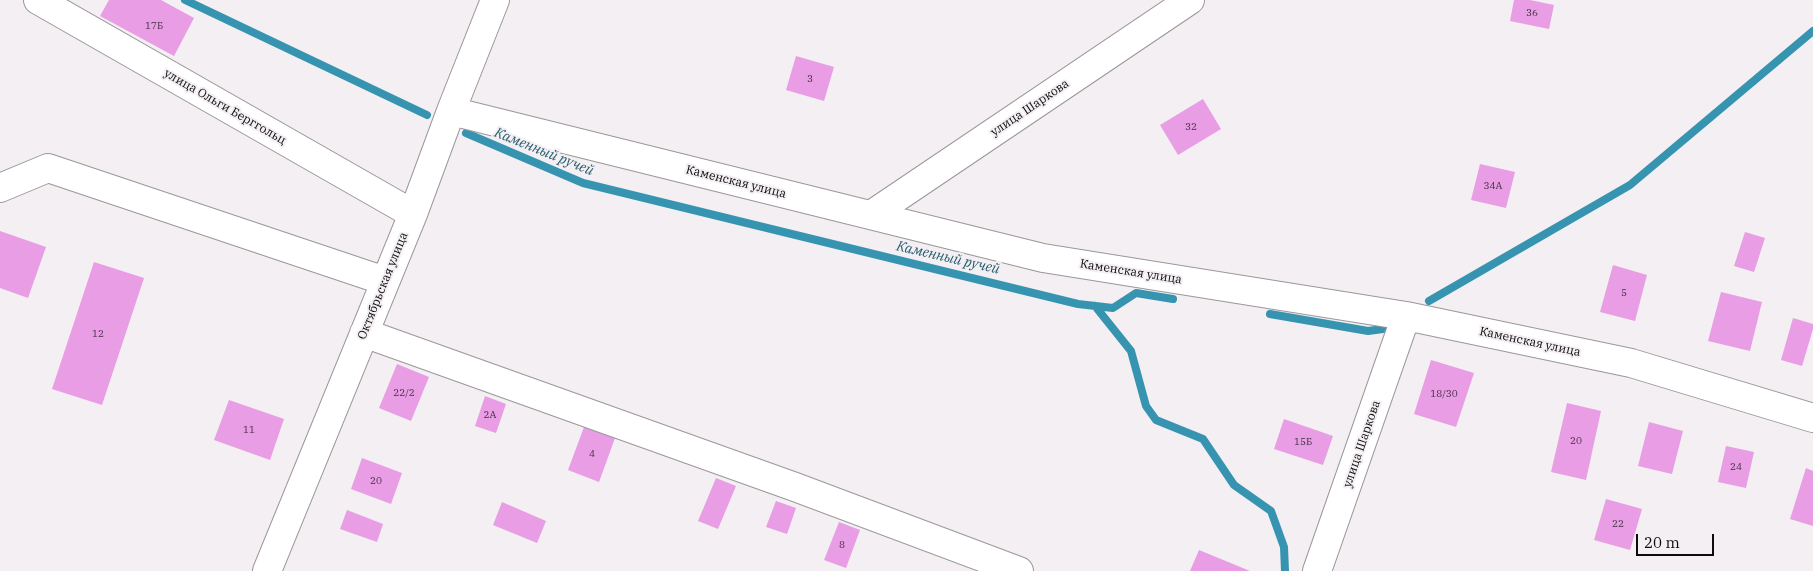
<!DOCTYPE html>
<html>
<head>
<meta charset="utf-8">
<style>
  body { margin:0 }
  #map { position:relative; width:1813px; height:571px; overflow:hidden; background:#f3eff3; font-family:"IBM Plex Serif",serif }
  canvas { display:block }
  .scale { position:absolute; left:1636px; top:534px; width:78px; height:22px; box-sizing:border-box; border:2px solid #0d0c0d; border-top:0; padding-left:6px; font-size:15px; line-height:18px; white-space:nowrap; color:#0d0c0d; -webkit-text-stroke:4px #f3eff3; paint-order:stroke }
</style>
</head>
<body>
<div id="map">
<canvas width="1813" height="571"></canvas>
<div class="scale">20 m</div>
</div>
<script>
const ctx = document.querySelector('canvas').getContext('2d');
ctx.lineJoin = 'round';
function toPath(rows) {
  const path = new Path2D();
  for (const r of rows) {
    path.moveTo(r[0], r[1]);
    for (let i = 2; i < r.length; i += 2) path.lineTo(r[i], r[i + 1]);
  }
  return path;
}
function strokePath(path, color, width, dash) {
  ctx.strokeStyle = color;
  ctx.lineWidth = width;
  ctx.lineCap = dash ? 'butt' : 'round';
  ctx.setLineDash(dash || []);
  ctx.stroke(path);
}
function paint(path, color) {
  ctx.fillStyle = color;
  ctx.fill(path, 'evenodd');
}
function drawText(font, color, halo, rows, align = 'center') {
  ctx.font = font + ' "IBM Plex Serif",serif';
  ctx.lineWidth = 4;
  ctx.setLineDash([]);
  ctx.textBaseline = 'middle';
  ctx.strokeStyle = halo;
  ctx.fillStyle = color;
  for (const [text, x, y, turn = 0] of rows) {
    ctx.save();
    ctx.translate(x, y);
    ctx.rotate((+turn || 0) * Math.PI / 180);
    ctx.textAlign = isNaN(turn) ? turn : align;
    if (halo) ctx.strokeText(text, 0, 0);
    ctx.fillText(text, 0, 0);
    ctx.restore();
  }
}
strokePath(toPath([
  [185,0,427,115],
  [466,133,583,183,1078,304,1113,308,1136,293,1173,299],
  [1429,301,1630,185,1813,31],
  [1095,306,1131,351,1146,406,1156,420,1203,439,1234,485,1271,511,1284,547,1285,571],
  [1270,314,1368,331,1383,329]
]), '#3794b1', 8);
paint(toPath([
  [109,0,161,0,194,18,174,56,100,16],
  [1514,0,1530,0,1554,5,1549,29,1510,21],
  [796,56,834,67,824,101,786,90],
  [1203,99,1221,129,1178,155,1160,125],
  [1480,164,1515,172,1506,208,1471,200],
  [0,231,46,247,28,298,0,288],
  [1745,232,1765,238,1754,272,1734,266],
  [94,262,144,278,102,405,52,389],
  [1613,265,1647,275,1635,321,1600,312],
  [1721,292,1762,302,1750,351,1708,341],
  [1793,318,1813,324,1813,329,1802,366,1781,360],
  [1431,360,1474,373,1456,427,1414,414],
  [397,364,429,377,411,421,379,408],
  [485,396,506,404,496,433,475,426],
  [229,400,284,419,270,460,214,440],
  [1567,403,1601,411,1586,480,1551,472],
  [1284,419,1333,436,1323,465,1274,449],
  [1649,422,1683,431,1672,474,1638,466],
  [584,427,615,438,599,482,568,470],
  [1726,446,1754,452,1746,488,1718,482],
  [362,458,402,473,391,504,351,489],
  [1806,468,1813,471,1813,526,1790,519],
  [716,478,736,486,718,529,698,521],
  [1606,499,1642,509,1630,550,1594,540],
  [776,501,796,508,787,534,766,527],
  [502,502,546,521,537,543,493,525],
  [347,510,383,524,377,542,340,529],
  [839,522,860,530,846,568,824,560],
  [1199,550,1250,571,1190,571]
]), '#e89de4');
const street = toPath([
  [38,0,413,214],
  [451,111,1043,258,1406,316,1631,363,1813,418],
  [0,188,48,168,385,281],
  [871,215,1190,0],
  [364,333,795,487,1019,571],
  [267,571,413,214,451,111,495,0],
  [1317,571,1406,316]
]);
strokePath(street, '#9b979a', 30);
strokePath(street, '#fff', 28);
drawText('10px', '#443043', null, [
  ["36",1532,13],
  ["17Б",154,26],
  ["3",810,79],
  ["32",1191,127],
  ["34А",1493,186],
  ["5",1624,293],
  ["12",98,334],
  ["22/2",404,393],
  ["18/30",1444,394],
  ["2А",490,415],
  ["11",249,430],
  ["20",1576,441],
  ["15Б",1303,442],
  ["4",592,454],
  ["24",1736,467],
  ["20",376,481],
  ["22",1618,524],
  ["8",842,545]
]);
drawText('12px', '#0d0c0d', '#f3eff3', [
  ["улица Ольги Берггольц",225,107,30],
  ["улица Шаркова",1030,108,-34],
  ["Каменская улица",736,182,14],
  ["Каменская улица",1131,272,9],
  ["Октябрьская улица",383,286,-68],
  ["Каменская улица",1530,342,12],
  ["улица Шаркова",1362,444,-71]
]);
drawText('italic 14px', '#285d6e', '#f3eff3', [
  ["Каменный ручей",544,152,22],
  ["Каменный ручей",948,258,13]
]);
</script>
</body>
</html>
